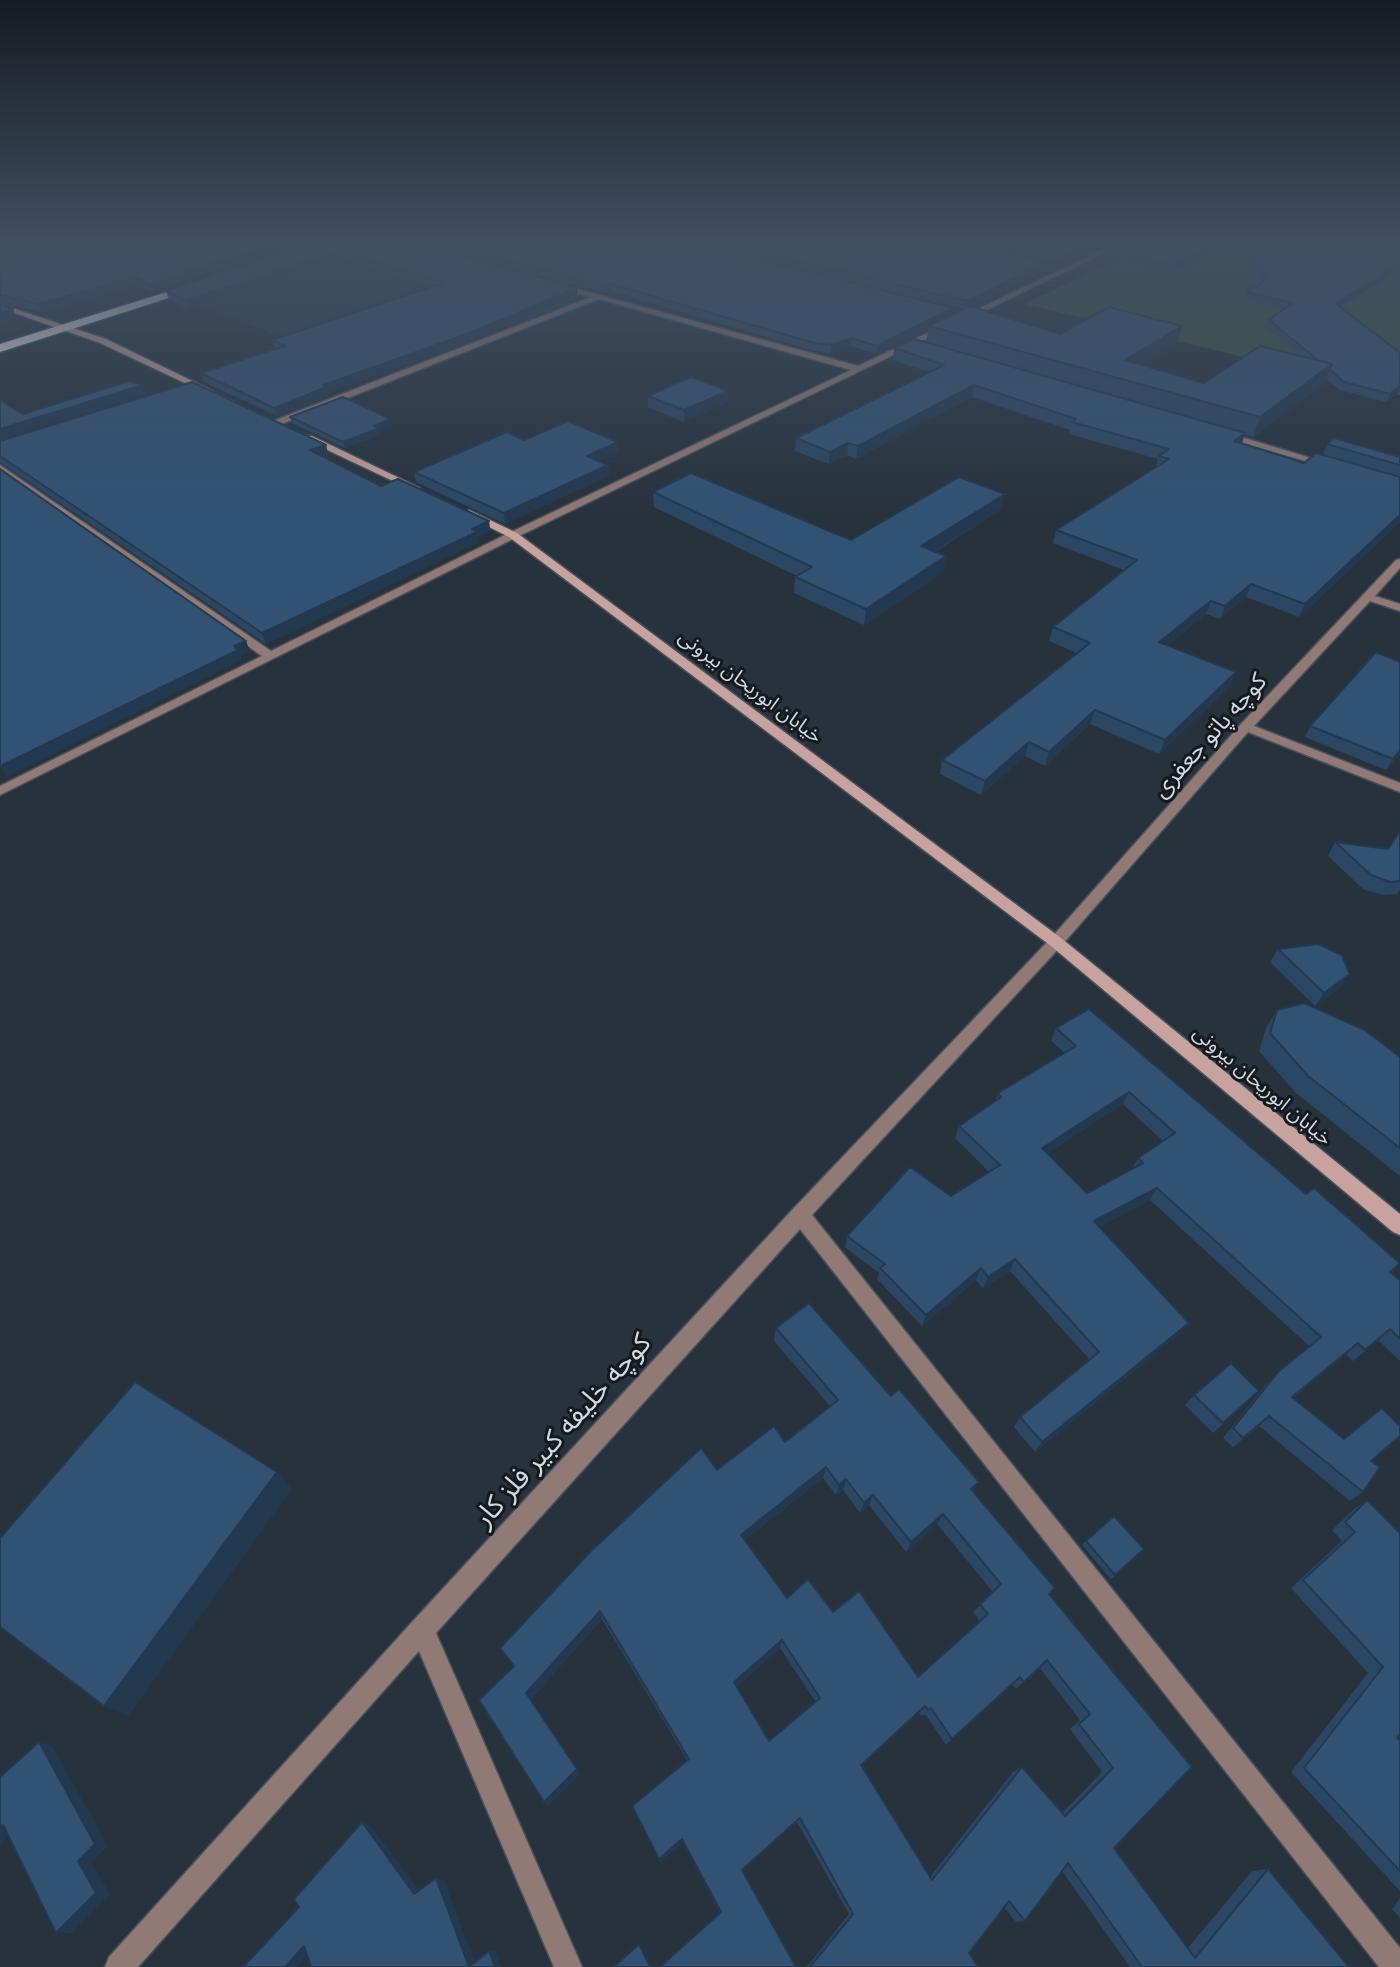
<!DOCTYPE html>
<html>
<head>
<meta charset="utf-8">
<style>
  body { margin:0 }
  canvas { display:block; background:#27323d }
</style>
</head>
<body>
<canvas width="1400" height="1967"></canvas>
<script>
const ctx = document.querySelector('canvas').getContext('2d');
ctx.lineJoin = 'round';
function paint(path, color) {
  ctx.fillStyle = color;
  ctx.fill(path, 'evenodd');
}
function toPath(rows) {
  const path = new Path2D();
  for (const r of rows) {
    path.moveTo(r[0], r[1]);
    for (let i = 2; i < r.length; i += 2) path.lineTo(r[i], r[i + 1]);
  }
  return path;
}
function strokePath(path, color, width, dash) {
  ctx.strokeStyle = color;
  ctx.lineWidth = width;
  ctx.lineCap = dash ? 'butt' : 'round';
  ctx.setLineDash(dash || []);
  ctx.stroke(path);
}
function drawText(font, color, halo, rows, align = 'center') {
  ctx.font = font + ' Karla,"Noto Sans Arabic",sans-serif';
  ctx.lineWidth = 6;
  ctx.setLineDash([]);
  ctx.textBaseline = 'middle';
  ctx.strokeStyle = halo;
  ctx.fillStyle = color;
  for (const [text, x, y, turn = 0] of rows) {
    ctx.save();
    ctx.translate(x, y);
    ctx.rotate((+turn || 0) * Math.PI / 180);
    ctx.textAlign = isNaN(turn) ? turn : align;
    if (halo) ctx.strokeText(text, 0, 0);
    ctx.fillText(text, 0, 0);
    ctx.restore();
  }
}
paint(toPath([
  [373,242,578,300,460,343,295,343,184,298]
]), '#2c3c4c');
paint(toPath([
  [1153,242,1297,242,1400,264,1400,395,1025,304]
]), '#3c523d');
const street = toPath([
  [1119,242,1127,242,517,537,0,795,0,786,262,656,0,472,0,465,271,651,509,533,851,370,599,299,279,425,273,425,273,421,591,297,556,288,559,284,858,366,1119,242],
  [1222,433,1228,433,1334,465,1326,467,1222,437,1222,433],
  [1400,559,1400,568,1375,596,1400,604,1400,611,1370,601,1254,726,1400,783,1400,792,1248,732,1061,946,812,1215,1400,1948,1400,1967,1379,1967,800,1229,436,1633,582,1967,554,1967,419,1651,138,1967,105,1967,109,1957,413,1621,793,1209,1051,938,1241,724,1396,560,1400,559]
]);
const secondary = toPath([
  [0,304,106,339,213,391,206,393,100,343,0,308,0,304],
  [306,436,312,436,420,488,412,490,306,440,306,436],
  [469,510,517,533,1061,938,1400,1214,1400,1235,1393,1232,1051,946,509,537,465,515,464,513,469,510]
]);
const highway = toPath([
  [196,283,200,288,0,352,0,344,196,283]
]);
strokePath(street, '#46505a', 3);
strokePath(secondary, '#46505a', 3);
strokePath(highway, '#46505a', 3);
paint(street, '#917976');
paint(secondary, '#c8a29e');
paint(highway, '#f7ebea');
paint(toPath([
  [0,242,304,242,152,291,138,285,41,312,0,302],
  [312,242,958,242,1047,262,1046,270,971,306,1060,334,1182,326,1177,343,1142,365,1204,383,1299,356,1266,328,1269,320,1284,309,1244,300,1247,292,1262,282,1239,242,1400,242,1400,253,1368,246,1400,254,1400,274,1393,273,1340,307,1400,391,1386,402,1340,390,1327,379,1325,383,1253,437,1245,434,1242,444,1304,463,1323,455,1327,444,1400,457,1400,522,1299,617,1246,597,1220,619,1206,614,1168,645,1236,672,1230,686,1159,754,1090,724,1045,766,1025,756,981,795,940,774,942,760,1077,653,1049,641,1053,627,1124,570,1053,543,1056,530,1156,467,1158,459,1069,434,1070,430,972,397,856,459,847,455,829,464,795,451,796,438,929,372,893,360,894,348,926,342,929,328,876,354,851,346,830,354,814,351,611,291,606,293,437,249,577,296,465,343,329,392,329,396,277,416,204,382,201,373,276,349,272,340,432,287,343,259,188,308,169,299,166,291],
  [751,258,964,309,952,315],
  [965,242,1111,242,1060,263],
  [1225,242,1172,272,1104,256,1106,249],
  [728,391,728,402,684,422,648,407,648,396],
  [290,417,392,425,380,430,381,434,345,448,292,423],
  [524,440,618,453,599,461,608,465,609,475,505,524,416,482,414,472],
  [0,441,326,445,328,455,323,457,381,486,489,521,490,531,478,537,479,542,266,644,0,462],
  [653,492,851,540,1001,509,935,552,946,556,943,573,864,625,794,593,795,577,797,576,654,507],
  [1310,726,1400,754,1386,770,1305,737],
  [1400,831,1400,889,1397,894,1382,895,1363,889,1328,856,1335,842,1388,849],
  [1278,949,1341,987,1315,1006,1270,962],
  [1277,1010,1400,1057,1400,1176,1296,1093,1259,1051,1266,1028],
  [1056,1028,1306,1194,1400,1264,1391,1273,1400,1280,1400,1361,1378,1340,1353,1361,1346,1354,1293,1398,1371,1461,1363,1492,1350,1501,1259,1426,1233,1447,1223,1438,1268,1382,1309,1346,1150,1200,1099,1227,1180,1333,1035,1452,1014,1427,1020,1417,1090,1360,1010,1271,983,1288,976,1280,922,1326,877,1279,879,1273,845,1247,847,1236,951,1196,989,1172,955,1138,959,1126,995,1101,998,1093,1065,1053,1051,1041],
  [1123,1104,1163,1141,1138,1158,1132,1169,1087,1193,1048,1153],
  [776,1328,973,1492,1049,1594,1192,1767,1114,1848,1188,1948,1252,1871,1268,1869,1349,1967,1130,1967,1062,1871,1025,1921,1016,1922,1004,1907,969,1953,978,1967,807,1967,849,1914,797,1822,742,1870,720,1913,683,1842,660,1862,632,1806,688,1761,602,1619,531,1699,580,1774,548,1806,514,1667,500,1648,717,1470,785,1442,830,1406,774,1341],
  [823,1478,836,1495,843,1490,860,1513,869,1505,906,1552,937,1524,993,1592,973,1612,980,1621,918,1677,833,1612,787,1598,745,1540],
  [780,1648,816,1702,769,1741,737,1686],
  [1039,1667,1080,1720,1070,1729,1102,1772,1062,1813,1022,1767,1013,1772,930,1877,862,1765,919,1713,922,1716,925,1714,946,1745,1012,1684,1016,1689],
  [1194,1395,1249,1401,1213,1433,1185,1405],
  [1367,1500,1397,1738,1400,1741,1400,1891,1291,1772,1368,1673,1291,1588,1342,1541,1332,1530,1354,1509],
  [1086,1541,1144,1549,1111,1579,1082,1545],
  [1400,1898,1400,1918,1392,1909]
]), '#2b4763');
paint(toPath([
  [280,242,304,242,152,291,150,284],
  [1095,242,1111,242,1060,263,1062,255],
  [1215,242,1225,242,1172,272,1174,265],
  [341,251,343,259,188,308,186,300],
  [1047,262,1046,270,966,309,967,301],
  [1396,266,1393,273,1333,312,1336,304],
  [135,277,138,285,41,312,38,304],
  [611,284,611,291,606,293,605,286],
  [577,288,577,296,465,343,329,392,329,396,277,416,274,408,323,385],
  [953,308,951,316,929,326,929,328,876,354,877,346],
  [13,309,16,317,0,322,0,313],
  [1182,326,1177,343,1120,379,1125,360],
  [852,338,851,346,830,354,831,345],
  [1332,364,1325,383,1253,437,1260,417],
  [143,385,146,394,0,440,0,429],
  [974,385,972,397,856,459,858,446],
  [1400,386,1400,391,1386,402,1390,394],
  [728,391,728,402,684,422,684,410],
  [391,419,392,425,380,430,381,434,345,448,343,442,374,426],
  [1245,433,1241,445,1234,441],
  [618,442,618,453,587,466,587,456],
  [848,443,847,455,829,464,830,452],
  [326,445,328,455,313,460,310,450],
  [608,465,609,475,505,524,504,513],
  [1005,494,1001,509,918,562,921,546],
  [1400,515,1400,522,1299,617,1305,604],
  [489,521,490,531,478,537,479,542,266,644,262,633],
  [946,556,943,573,864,625,866,609],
  [1251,584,1246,597,1220,619,1225,606],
  [1211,601,1206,614,1155,656,1159,642],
  [246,641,250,651,241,656,242,660,7,777,0,766],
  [1236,672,1230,686,1159,754,1165,740],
  [1095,710,1090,724,1045,766,1049,752],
  [1029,742,1025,756,981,795,985,781],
  [1400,751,1400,754,1386,770,1393,759],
  [1350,974,1341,987,1315,1006,1324,993],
  [1129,1092,1123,1104,1037,1160,1042,1148],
  [1157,1188,1150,1200,1088,1233,1094,1221],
  [1015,1259,1010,1271,983,1288,988,1277],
  [981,1268,976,1280,922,1326,926,1315],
  [1189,1323,1180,1333,1035,1452,1042,1442],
  [826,1467,823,1478,740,1544,741,1535],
  [277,1472,292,1489,128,1716,104,1706],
  [846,1479,843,1490,836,1495,839,1485],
  [873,1495,869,1505,860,1513,864,1503],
  [943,1514,937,1524,906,1552,911,1542],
  [600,1611,602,1619,531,1699,580,1774,548,1806,544,1802,526,1693],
  [782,1640,780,1648,733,1689,734,1682],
  [39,1742,52,1746,108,1846,91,1862,110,1894,71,1933,56,1933,78,1861],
  [362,1822,371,1826,423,1896,414,1894],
  [3,1825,18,1828,0,1844,0,1828],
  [682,1839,683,1842,660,1862,659,1859],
  [436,1878,444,1880,476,1966,469,1967],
  [639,1944,641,1944,652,1967,650,1967],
  [304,1946,316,1946,297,1967,285,1967],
  [489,1951,495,1951,501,1967,495,1967]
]), '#233950');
const building = toPath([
  [0,242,280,242,150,284,135,277,38,304,0,295,0,242],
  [312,242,411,242,577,288,464,335,323,385,327,387,274,408,201,373,285,346,272,340,443,283,341,251,186,300,166,291,312,242],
  [436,242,690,242,953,308,877,346,852,338,831,345,815,343,611,284,605,286,436,242],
  [717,242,958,242,1047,262,967,301,717,242],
  [1000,242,1095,242,1062,255,1000,242],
  [1121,242,1215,242,1174,265,1106,249,1121,242],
  [1245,242,1353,242,1400,254,1400,266,1396,266,1336,304,1400,353,1400,386,1390,394,1344,382,1330,370,1332,364,1318,360,1269,320,1292,303,1247,292,1267,279,1245,242],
  [0,304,13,309,0,313,0,304],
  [970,306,1060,334,1109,307,1182,326,1125,360,1204,383,1260,346,1332,364,1260,417,929,326,970,306],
  [914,339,1245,433,1234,441,1304,463,1316,453,1400,477,1400,515,1305,604,1251,584,1225,606,1211,601,1159,642,1236,672,1165,740,1095,710,1049,752,1029,742,985,781,942,760,1090,643,1053,627,1137,560,1056,530,1169,459,1159,456,1169,449,1072,422,1076,419,974,385,858,446,848,443,830,452,796,438,944,365,894,348,914,339],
  [691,377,728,391,684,410,648,396,691,377],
  [129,381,143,385,0,429,0,400,23,414,129,381],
  [192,382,326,445,310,450,381,486,398,479,489,521,472,529,477,532,262,633,0,456,0,441,192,382],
  [343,397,391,419,374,426,380,428,343,442,290,417,343,397],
  [568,421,618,442,587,456,608,465,504,513,414,472,507,432,524,440,568,421],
  [1334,438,1400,457,1400,465,1327,444,1334,438],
  [0,469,246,641,234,646,238,650,0,766,0,469],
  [691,473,851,540,959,477,1005,494,921,546,946,556,866,609,795,577,812,567,653,492,691,473],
  [1376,652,1400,662,1400,751,1393,759,1310,726,1376,652],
  [1400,831,1400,881,1390,882,1371,875,1335,842,1388,849,1400,831],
  [1318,944,1342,955,1350,974,1324,993,1278,949,1318,944],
  [1304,1003,1365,1030,1400,1057,1400,1148,1308,1076,1270,1033,1277,1010,1304,1003],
  [1089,1009,1306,1194,1314,1188,1400,1263,1390,1272,1400,1280,1400,1339,1390,1329,1365,1350,1358,1343,1292,1397,1344,1439,1382,1408,1400,1426,1400,1436,1371,1461,1380,1467,1363,1492,1269,1416,1243,1438,1233,1428,1278,1372,1321,1337,1157,1188,1094,1221,1189,1323,1042,1442,1020,1417,1099,1352,1015,1259,988,1277,981,1268,926,1315,880,1268,885,1264,847,1236,910,1167,951,1196,1000,1165,959,1126,1001,1097,998,1093,1076,1046,1056,1028,1089,1009],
  [1129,1092,1175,1133,1138,1158,1143,1163,1087,1193,1042,1148,1129,1092],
  [809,1303,891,1396,899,1389,979,1482,971,1489,1055,1588,1049,1594,1192,1767,1114,1848,1195,1958,1268,1869,1349,1967,1142,1967,1068,1863,1025,1921,1009,1901,969,1953,978,1967,810,1967,853,1914,800,1818,742,1870,796,1967,660,1967,721,1912,682,1839,659,1859,632,1806,689,1759,600,1611,526,1693,577,1769,544,1802,479,1700,514,1666,500,1648,589,1553,701,1448,717,1470,774,1426,785,1442,838,1400,776,1328,809,1303],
  [826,1467,839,1485,846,1479,864,1503,873,1495,911,1542,943,1514,1001,1584,980,1604,988,1614,918,1677,859,1591,833,1612,808,1579,787,1598,741,1535,826,1467],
  [782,1640,820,1698,769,1741,734,1682,782,1640],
  [1047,1660,1090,1714,1079,1724,1113,1768,1065,1816,1022,1767,932,1880,861,1765,925,1706,928,1710,931,1708,952,1739,1020,1677,1024,1682,1047,1660],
  [1231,1363,1259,1391,1223,1423,1194,1395,1231,1363],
  [135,1382,277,1472,104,1706,0,1627,0,1538,135,1382],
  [1367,1500,1400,1533,1400,1734,1397,1738,1400,1741,1400,1871,1304,1768,1383,1667,1303,1580,1355,1532,1345,1522,1367,1500],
  [1114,1516,1144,1549,1115,1575,1086,1541,1114,1516],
  [39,1742,95,1844,78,1861,96,1893,56,1933,3,1825,0,1828,0,1777,39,1742],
  [362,1822,414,1894,436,1878,469,1967,489,1951,495,1967,311,1967,304,1946,285,1967,243,1967,299,1907,294,1899,362,1822],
  [639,1944,650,1967,614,1967,639,1944]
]);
paint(building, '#325273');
strokePath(building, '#233950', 2);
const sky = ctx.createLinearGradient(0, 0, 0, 517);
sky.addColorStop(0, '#151c22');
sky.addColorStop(0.47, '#414f62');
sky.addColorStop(1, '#414f6200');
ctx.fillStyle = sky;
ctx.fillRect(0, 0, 1400, 517);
drawText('20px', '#d2d9e0', '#14191e', [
  ["خیابان ابوریحان بیرونی",750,687,37],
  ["خیابان ابوریحان بیرونی",1262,1086,40]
]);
drawText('24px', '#d2d9e0', '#14191e', [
  ["کوچه پاتو جعفری",1210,736,-48]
]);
drawText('28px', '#d2d9e0', '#14191e', [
  ["کوچه خلیفه کبیر فلز کار",563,1431,-48]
]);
</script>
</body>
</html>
